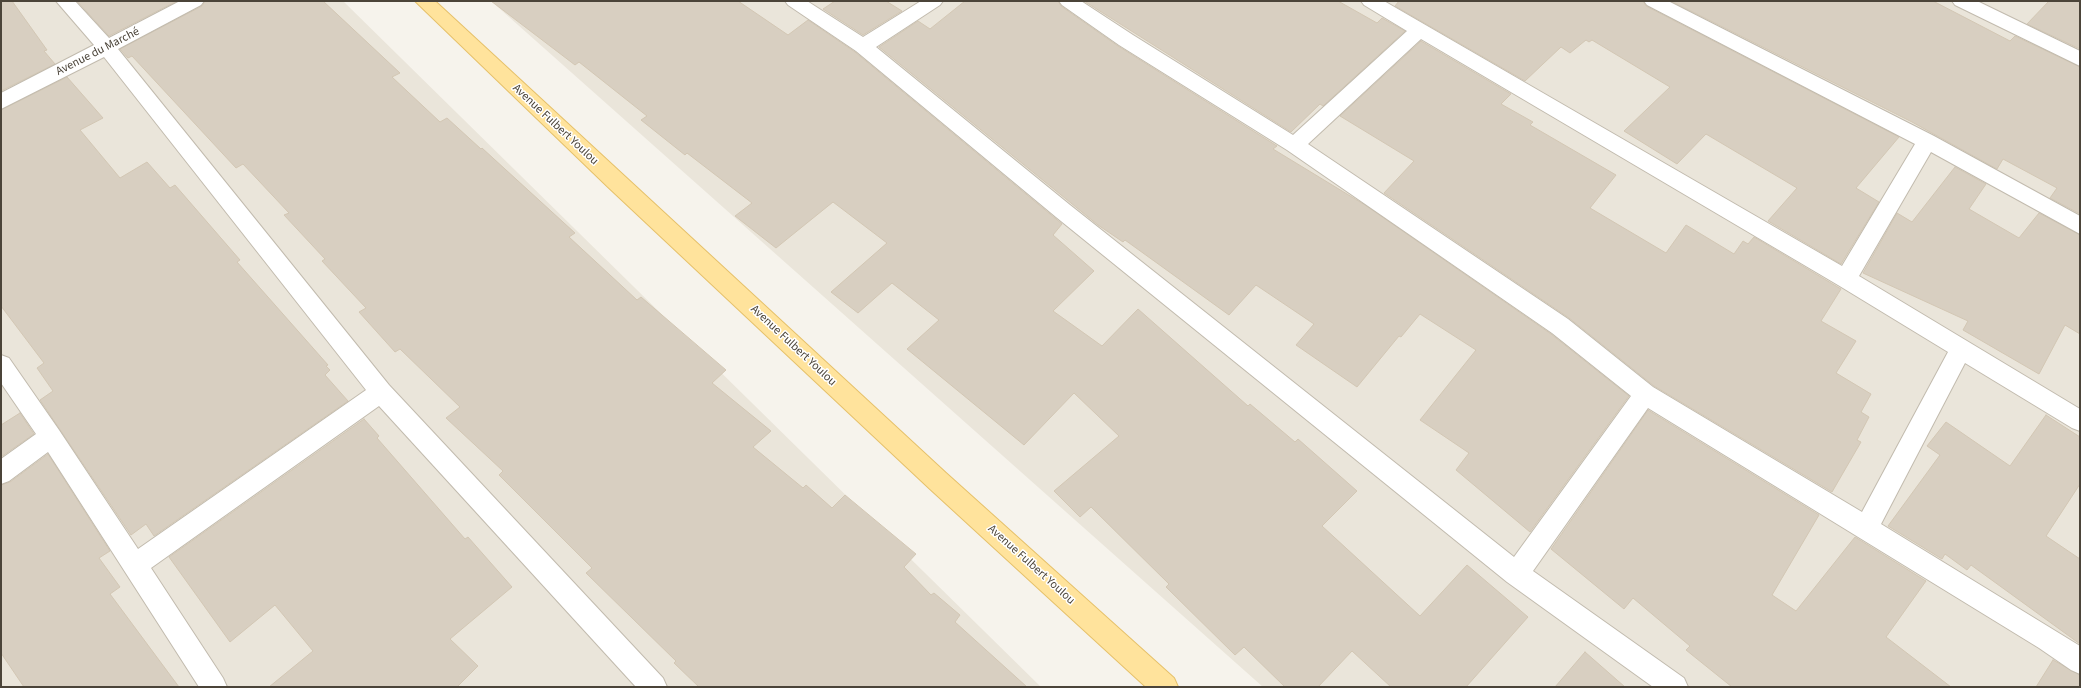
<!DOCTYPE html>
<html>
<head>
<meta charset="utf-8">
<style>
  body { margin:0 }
  #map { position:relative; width:2081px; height:688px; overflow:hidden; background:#f6f3ec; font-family:"Source Sans 3",sans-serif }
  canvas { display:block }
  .frame { position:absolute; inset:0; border:2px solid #4b4439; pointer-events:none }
</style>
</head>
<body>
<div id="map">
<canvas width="2081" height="688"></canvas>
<div class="frame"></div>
</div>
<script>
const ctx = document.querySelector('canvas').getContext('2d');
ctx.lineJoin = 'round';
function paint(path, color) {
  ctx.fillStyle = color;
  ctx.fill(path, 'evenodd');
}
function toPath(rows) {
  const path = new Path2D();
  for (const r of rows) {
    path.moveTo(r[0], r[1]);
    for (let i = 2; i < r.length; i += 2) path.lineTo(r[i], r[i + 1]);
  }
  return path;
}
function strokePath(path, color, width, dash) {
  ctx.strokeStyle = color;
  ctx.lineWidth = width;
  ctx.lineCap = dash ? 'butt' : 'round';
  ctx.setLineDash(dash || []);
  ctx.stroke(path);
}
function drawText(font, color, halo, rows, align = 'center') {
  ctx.font = font + ' "Source Sans 3",sans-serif';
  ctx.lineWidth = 3;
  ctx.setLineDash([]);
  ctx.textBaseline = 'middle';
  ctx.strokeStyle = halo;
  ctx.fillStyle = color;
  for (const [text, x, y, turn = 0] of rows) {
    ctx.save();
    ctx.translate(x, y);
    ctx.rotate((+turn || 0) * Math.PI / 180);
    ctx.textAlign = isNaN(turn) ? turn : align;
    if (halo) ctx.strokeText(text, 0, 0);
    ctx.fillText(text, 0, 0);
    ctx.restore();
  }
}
paint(toPath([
  [1,1,343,1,1041,687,1,687],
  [491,1,2080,1,2080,687,1263,687]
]), '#eae5da');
const building = toPath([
  [1,1,12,1,47,50,44,51,55,64,1,91,1,1],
  [77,1,177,1,109,36,77,1],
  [205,1,323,1,400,73,392,77,440,122,447,118,481,149,482,148,575,233,569,237,637,300,641,297,726,370,712,383,771,431,753,447,803,488,806,485,832,508,845,495,916,554,904,567,931,595,934,593,960,615,955,622,1027,687,699,687,674,663,676,661,586,573,592,568,499,475,503,471,446,418,460,407,400,349,395,352,359,312,366,308,322,261,325,259,284,215,289,213,243,164,236,168,132,56,128,58,120,49,202,6,205,1],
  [491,1,738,1,788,35,808,20,855,52,1062,224,1053,235,1094,271,1053,311,1102,346,1138,309,1248,406,1250,404,1295,442,1298,439,1357,491,1322,526,1420,616,1467,565,1528,617,1466,687,1391,687,1352,651,1318,687,1285,687,1244,647,1235,655,1166,587,1169,584,1091,507,1080,517,1054,491,1119,436,1074,393,1024,445,907,349,939,320,892,283,858,313,831,292,887,243,833,202,776,248,735,216,752,203,687,153,685,155,641,120,647,116,579,62,575,65,491,1],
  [835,1,886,1,902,11,863,35,823,9,835,1],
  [965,1,1058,1,1061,6,1118,46,1277,146,1273,149,1365,205,1551,334,1629,396,1530,532,1456,470,1469,453,1420,420,1476,350,1420,314,1401,337,1399,336,1357,387,1296,345,1314,324,1256,285,1229,315,1125,240,1123,242,1098,225,879,47,918,21,930,29,965,1],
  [1084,1,1338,1,1377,23,1382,18,1405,31,1323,106,1320,104,1291,132,1084,1],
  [1399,1,1643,1,1646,6,1899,137,1856,188,1879,202,1841,264,1768,221,1797,188,1706,134,1677,164,1624,131,1670,87,1592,40,1589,42,1586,40,1570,53,1561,47,1525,81,1395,6,1399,1],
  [1671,1,1933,1,2010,41,2015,36,2080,67,2080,214,2050,198,2057,188,2003,159,1997,169,1912,122,1671,1],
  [2049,1,2080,1,2080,49,2027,24,2049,1],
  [1421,41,1511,94,1501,104,1533,122,1530,125,1616,175,1590,208,1666,253,1686,225,1734,254,1743,241,1748,244,1754,237,1841,289,1821,321,1856,341,1836,373,1871,394,1861,412,1869,417,1857,440,1861,442,1832,492,1654,386,1569,318,1384,193,1414,161,1340,116,1421,41],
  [67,77,103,118,80,130,120,178,147,162,170,188,175,185,240,260,237,262,328,365,326,366,330,370,325,375,348,401,154,536,146,524,131,535,40,400,53,391,37,368,44,363,1,306,1,110,67,77],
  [1955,167,1986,184,1969,209,2019,238,2039,213,2080,235,2080,334,2065,325,2039,374,1963,330,1968,321,1863,273,1897,213,1912,222,1955,167],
  [1648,410,1819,515,1772,595,1796,611,1855,537,1926,581,1886,637,1951,687,1732,687,1686,650,1690,646,1633,598,1624,609,1551,549,1648,410],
  [20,413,34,434,1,457,1,425,20,413],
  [2046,415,2080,437,2080,484,2046,536,2080,559,2080,644,1971,565,1967,570,1945,554,1942,559,1888,526,1940,455,1927,446,1946,422,2010,466,2046,415],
  [364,419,379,436,377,438,465,539,468,537,512,587,450,639,478,666,457,687,269,687,313,651,275,605,230,642,169,557,364,419],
  [48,454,110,551,99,558,120,587,110,594,179,687,24,687,1,653,1,485,10,482,48,454],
  [1585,652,1625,687,1555,687,1585,652],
  [2053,660,2080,675,2080,687,2036,687,2053,660]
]);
paint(building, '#d8cfc1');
strokePath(building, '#d3c7b4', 1);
const minor = toPath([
  [56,1,75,1,109,38,180,1,204,1,201,5,118,49,389,385,663,678,667,687,636,687,379,406,151,568,223,678,227,687,199,687,48,452,9,481,1,484,1,459,36,434,1,383,1,355,9,358,59,430,138,549,366,390,104,57,1,109,1,93,94,45,56,1],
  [785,1,807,1,863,37,921,1,943,1,940,5,876,47,1070,205,1514,557,1631,396,1552,333,1287,150,1119,45,1062,5,1059,1,1081,1,1133,35,1293,135,1407,31,1364,5,1361,1,1384,1,1842,266,1915,144,1647,5,1644,1,1668,1,1934,136,2080,216,2080,234,1931,152,1859,276,2080,409,2080,431,2072,428,1965,363,1881,524,2080,646,2080,674,2071,670,2039,648,1648,408,1533,571,1684,678,1688,687,1653,687,1507,582,1056,217,856,51,788,5,785,1],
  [1421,39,1838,285,1948,352,1862,512,1653,387,1568,319,1308,144,1421,39],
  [1952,1,1977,1,2080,51,2080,66,1955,5,1952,1]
]);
const major = toPath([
  [415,1,435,1,946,473,1174,678,1178,687,1146,687,930,489,608,187,415,1]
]);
strokePath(minor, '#c2bbae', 2);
strokePath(major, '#e6c16a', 2);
paint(minor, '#fff');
paint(major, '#ffe39c');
drawText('12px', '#4b4439', '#fff', [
  ["Avenue du Marché",98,52,-27],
  ["Avenue Fulbert Youlou",555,125,43],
  ["Avenue Fulbert Youlou",793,346,43],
  ["Avenue Fulbert Youlou",1031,565,42]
]);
</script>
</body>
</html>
